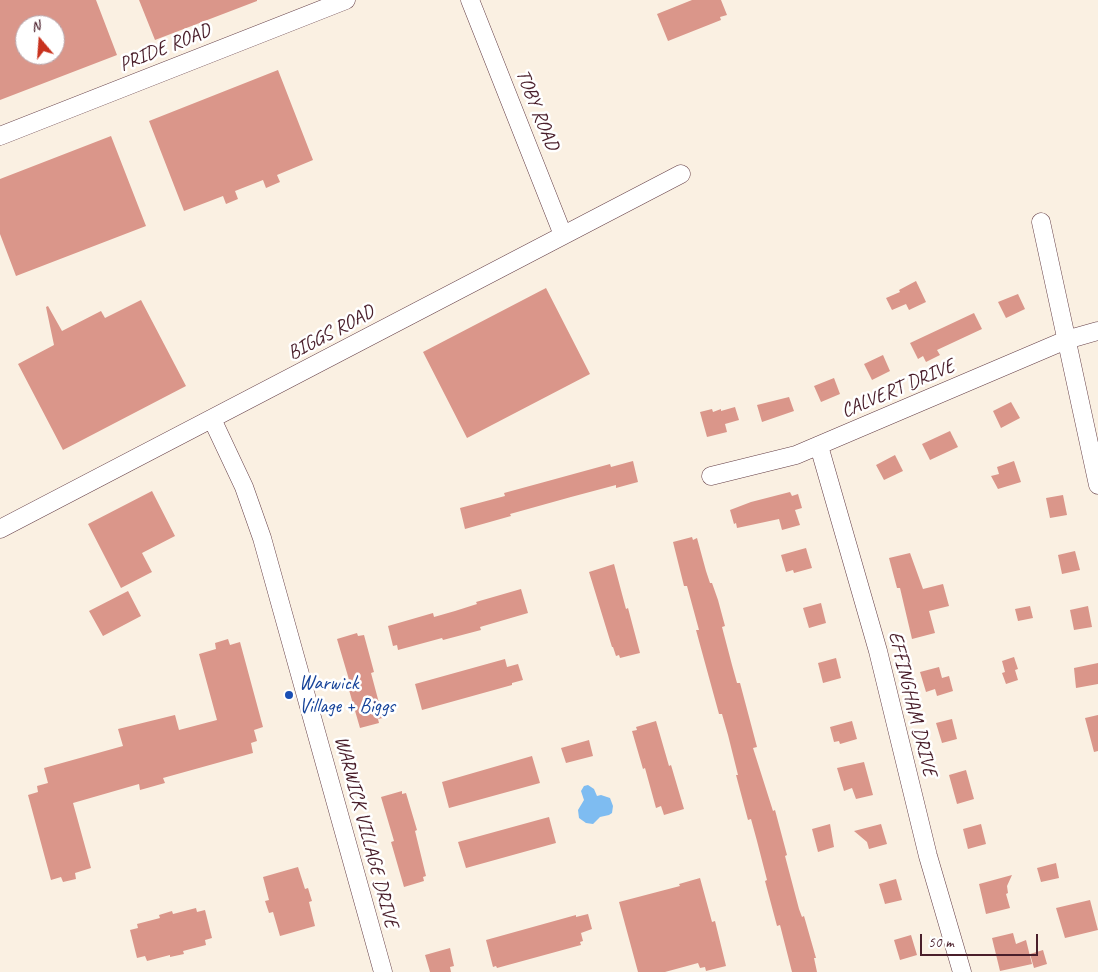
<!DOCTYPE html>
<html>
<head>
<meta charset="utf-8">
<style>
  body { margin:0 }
  #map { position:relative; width:1098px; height:972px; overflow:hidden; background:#faf0e2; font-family:Caveat,sans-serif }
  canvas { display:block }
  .north { position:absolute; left:15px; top:15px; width:50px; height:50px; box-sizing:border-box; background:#fff; border:1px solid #b7a5aa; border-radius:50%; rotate:342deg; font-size:14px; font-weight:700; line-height:20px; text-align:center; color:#4a1f2b }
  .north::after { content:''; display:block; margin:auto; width:18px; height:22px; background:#c8321e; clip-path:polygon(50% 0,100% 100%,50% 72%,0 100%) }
  .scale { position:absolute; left:920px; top:934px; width:118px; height:22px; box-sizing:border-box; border:2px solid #4a1f2b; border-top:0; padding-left:6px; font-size:15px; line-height:18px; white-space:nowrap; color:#4a1f2b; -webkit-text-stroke:4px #fff; paint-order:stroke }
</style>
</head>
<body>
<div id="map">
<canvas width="1098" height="972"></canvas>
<div class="north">N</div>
<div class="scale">50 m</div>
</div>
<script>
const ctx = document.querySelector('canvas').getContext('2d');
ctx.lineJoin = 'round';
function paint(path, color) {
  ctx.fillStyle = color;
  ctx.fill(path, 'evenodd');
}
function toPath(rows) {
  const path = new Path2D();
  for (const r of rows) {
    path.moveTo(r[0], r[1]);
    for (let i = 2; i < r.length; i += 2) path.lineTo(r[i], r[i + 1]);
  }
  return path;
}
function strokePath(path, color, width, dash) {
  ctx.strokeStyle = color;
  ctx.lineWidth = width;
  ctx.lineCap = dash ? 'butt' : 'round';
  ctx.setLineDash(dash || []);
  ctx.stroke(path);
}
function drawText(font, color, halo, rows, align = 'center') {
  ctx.font = font + ' Caveat,sans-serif';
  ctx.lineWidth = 5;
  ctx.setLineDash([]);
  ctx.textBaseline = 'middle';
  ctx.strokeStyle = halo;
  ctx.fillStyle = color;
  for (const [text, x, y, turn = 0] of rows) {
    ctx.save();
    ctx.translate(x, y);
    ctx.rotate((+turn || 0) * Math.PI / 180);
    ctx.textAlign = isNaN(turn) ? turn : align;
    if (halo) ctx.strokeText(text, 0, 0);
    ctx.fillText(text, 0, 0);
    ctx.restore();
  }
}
paint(toPath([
  [588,785,594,789,597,796,601,795,610,798,613,806,612,813,609,815,600,817,593,824,586,823,579,818,578,810,584,800,581,791,584,786]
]), '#7ebcf1');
paint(toPath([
  [0,0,96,0,117,55,0,100],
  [25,25,55,25,55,55,25,55],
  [139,0,257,0,257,1,155,40],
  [692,0,721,0,727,15,720,17,721,20,668,41,657,14],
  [278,70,313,160,277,175,280,182,266,188,263,180,235,191,238,199,226,204,223,196,184,211,149,121],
  [111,136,146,226,16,276,0,234,0,179],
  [916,281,926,302,909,310,906,304,892,310,886,298,900,292,899,290],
  [546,288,590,374,467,438,423,352],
  [1018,294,1025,309,1006,318,998,302],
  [141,300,186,386,63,450,18,364,54,345,46,307,48,306,62,331,101,311,105,318],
  [974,313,982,329,937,350,940,355,926,362,923,356,918,359,910,343],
  [883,355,890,371,872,380,864,364],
  [834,378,840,394,821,402,814,386],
  [789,397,794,411,762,422,757,405],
  [1011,402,1020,418,1001,428,993,411],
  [735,407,739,420,725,424,727,432,707,437,700,412,712,409,713,412,721,409,721,411],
  [950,431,958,447,930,460,922,444],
  [895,455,903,471,884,480,876,465],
  [633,461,638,482,616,488,616,485,571,497,510,514,511,516,465,529,460,508,505,496,504,493,548,481,610,464,611,467],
  [1014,461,1021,482,998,489,991,476,999,474,997,467],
  [152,491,175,536,142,553,152,572,121,588,88,524],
  [790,492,792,496,798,494,802,508,795,510,800,525,782,530,779,519,737,528,736,523,734,524,730,510,751,502],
  [1063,495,1067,515,1050,518,1046,498],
  [692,537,693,540,697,538,706,571,710,583,712,583,718,600,725,626,722,627,732,665,737,683,740,683,757,747,753,748,773,811,775,810,787,855,785,856,799,909,802,917,804,916,816,958,814,958,817,972,792,972,780,925,777,926,765,881,767,880,757,841,751,819,748,820,736,775,738,775,728,735,722,714,719,714,702,652,696,630,699,630,687,586,684,586,673,542],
  [806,548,812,568,794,573,793,570,786,572,781,555],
  [1075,551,1080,570,1062,574,1058,555],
  [910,553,923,589,943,584,949,606,929,611,935,633,912,639,900,588,897,588,889,558],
  [614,564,626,609,628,608,640,653,620,658,619,655,616,656,613,647,612,647,589,572],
  [521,589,528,613,480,627,481,630,443,640,442,638,398,650,397,645,393,646,388,626,433,613,434,617,455,611,477,604,476,602],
  [128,591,141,616,103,636,89,611],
  [821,603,826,623,809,628,803,608],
  [1030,606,1033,618,1018,621,1015,609],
  [1088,606,1092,627,1074,630,1070,610],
  [357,633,358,636,364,635,374,672,371,673,383,718,378,719,379,723,360,728,347,683,350,683,337,639],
  [228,639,230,645,240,642,263,727,254,730,257,741,251,743,253,753,163,778,165,783,140,790,139,784,73,803,91,868,75,873,76,879,63,882,61,877,51,880,28,795,38,792,37,786,48,783,44,768,123,746,118,729,175,715,179,730,217,720,199,654,216,649,215,643],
  [1014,657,1018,669,1015,670,1018,680,1006,684,1002,673,1005,672,1002,661],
  [836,658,841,678,823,683,818,663],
  [505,659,507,667,518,664,523,680,512,683,512,685,422,710,415,684],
  [1098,663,1098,684,1076,688,1074,668],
  [939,667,942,678,949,676,953,691,937,696,935,689,926,692,920,672],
  [1098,715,1098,751,1094,752,1085,718],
  [952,719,957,739,942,743,936,723],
  [656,721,669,766,671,765,684,809,664,815,661,806,656,808,645,768,643,769,632,731,637,730,636,727],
  [852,721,857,739,840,744,839,741,834,742,830,727],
  [589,740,593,756,566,763,561,748],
  [532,756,540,783,449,808,442,782],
  [864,762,873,795,856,799,852,788,844,791,837,768],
  [966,770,974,799,957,804,949,775],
  [402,791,402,794,406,793,417,830,415,831,426,876,423,877,424,881,404,887,391,842,394,841,381,797],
  [549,817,556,843,466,868,458,842],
  [830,824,834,847,818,852,812,829],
  [881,824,887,844,869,849,867,842,854,831],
  [981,824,986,844,968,849,963,829],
  [1056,863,1059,878,1041,882,1037,868],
  [298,867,305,889,308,888,312,901,309,902,315,926,280,936,273,912,269,913,265,901,269,900,263,877],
  [1012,875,1007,886,1008,893,1006,894,1010,908,986,914,979,884],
  [700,878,712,922,715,921,726,966,706,971,705,967,700,968,698,963,665,972,638,972,619,902,680,886,679,884],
  [896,879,902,900,885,904,879,884],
  [1090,900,1098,930,1065,938,1056,908],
  [196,908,197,912,205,910,212,938,205,940,206,945,183,951,184,954,170,957,170,955,147,961,145,956,137,958,130,930,138,928,137,924,160,918,159,915,172,911,173,914],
  [588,914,592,929,581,933,583,941,580,942,581,945,497,968,496,966,493,967,486,940,576,915,576,917],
  [1013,933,1016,944,1026,940,1032,964,1000,971,992,938],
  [911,935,917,955,900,960,894,940],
  [450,948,454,966,450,967,451,972,430,972,425,955],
  [1043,950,1047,964,1034,968,1030,954]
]), '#da968a');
const street = toPath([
  [470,0,563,235],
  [0,136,346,0],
  [1041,222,1098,485],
  [212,419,244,487,262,538,383,972],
  [819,446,878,651,928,856,962,972],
  [711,476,796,455,1066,340,1098,331],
  [0,529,681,174]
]);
strokePath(street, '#643e46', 19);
strokePath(street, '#fff', 18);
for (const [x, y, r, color] of [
  [289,695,5,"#1a4fb4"]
]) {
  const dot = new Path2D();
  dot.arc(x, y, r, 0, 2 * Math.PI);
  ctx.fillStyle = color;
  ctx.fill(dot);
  strokePath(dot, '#fff', 2);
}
drawText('20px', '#4a1f2b', '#fff', [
  ["PRIDE ROAD",165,48,-22],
  ["TOBY ROAD",537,110,68],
  ["BIGGS ROAD",331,333,-28],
  ["CALVERT DRIVE",898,389,-23],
  ["EFFINGHAM DRIVE",912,704,76],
  ["WARWICK VILLAGE DRIVE",366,832,75]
]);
drawText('20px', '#164399', '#fff', [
  ["Warwick",299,684],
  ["Village + Biggs",299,707]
], 'left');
</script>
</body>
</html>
